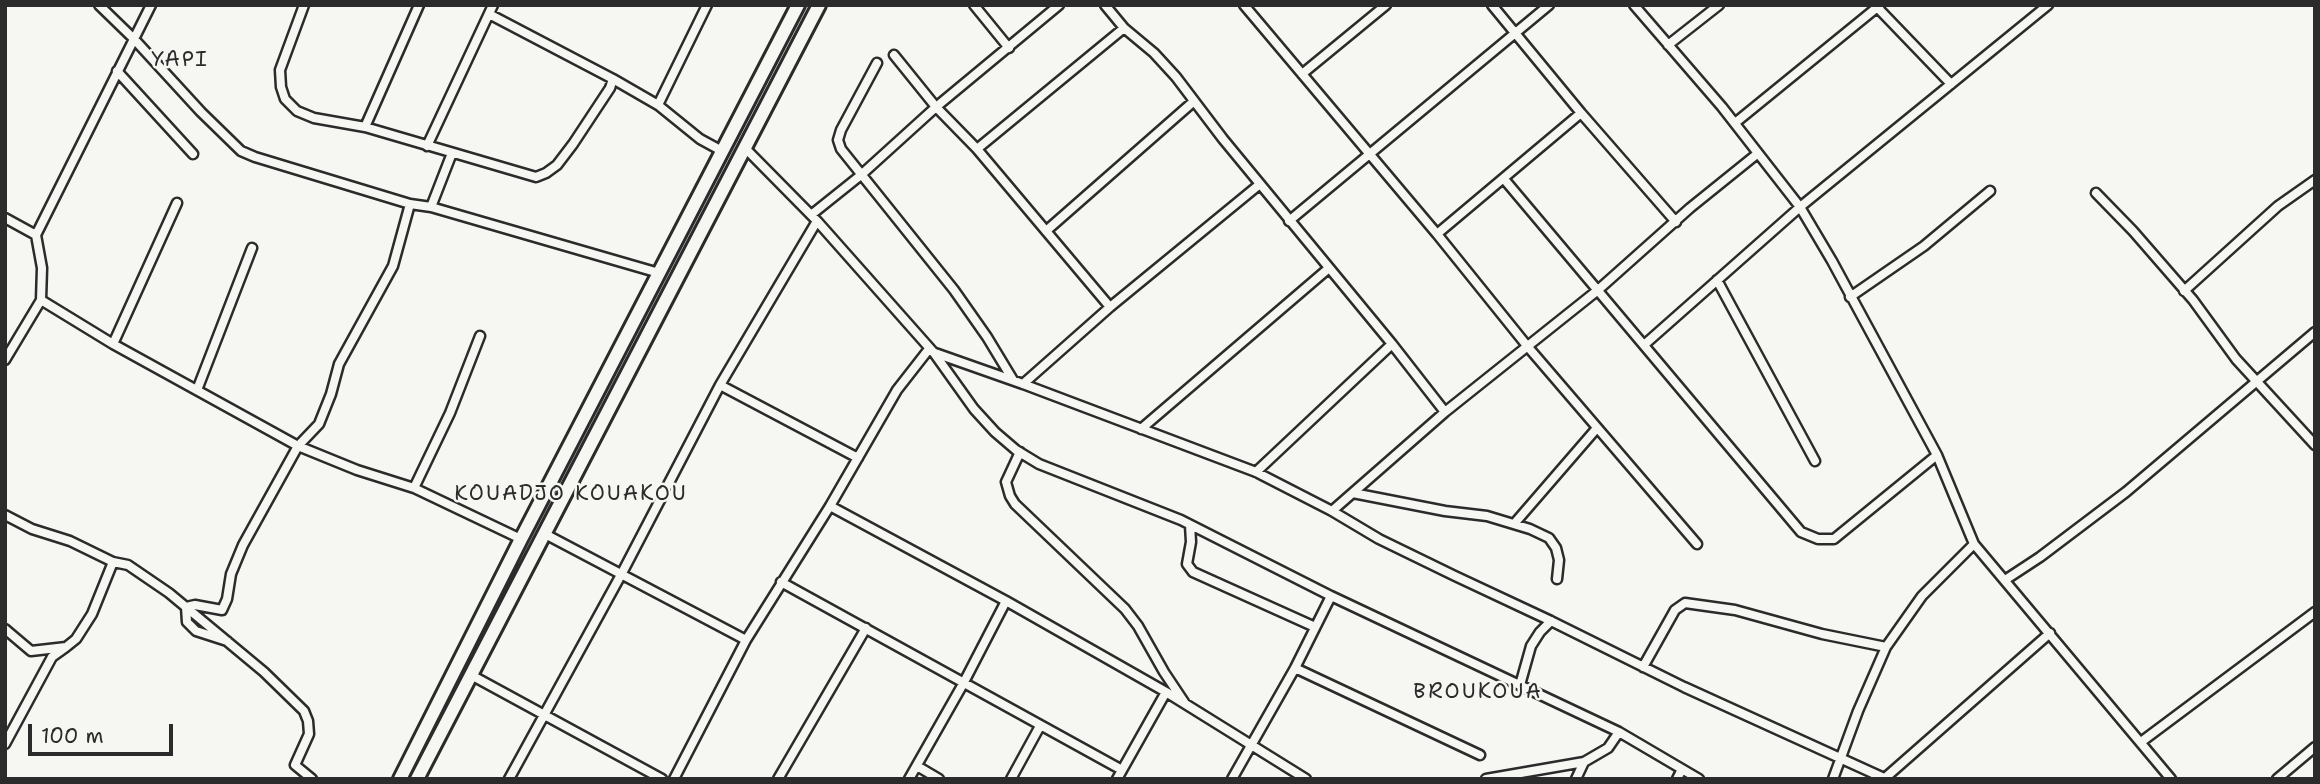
<!DOCTYPE html>
<html>
<head>
<meta charset="utf-8">
<style>
  body { margin:0 }
  #map { position:relative; width:2320px; height:784px; overflow:hidden; background:#f6f6f2; font-family:"Shantell Sans",sans-serif }
  canvas { display:block }
  .frame { position:absolute; inset:0; border:7px solid #2b2b2b; pointer-events:none }
  .scale { position:absolute; left:28px; top:724px; width:145px; height:32px; box-sizing:border-box; border:4px solid #2b2b2b; border-top:0; padding-left:9px; font-size:21px; line-height:24px; white-space:nowrap; color:#2b2b2b; -webkit-text-stroke:5px #f6f6f2; paint-order:stroke }
</style>
</head>
<body>
<div id="map">
<canvas width="2320" height="784"></canvas>
<div class="frame"></div>
<div class="scale">100 m</div>
</div>
<script>
const ctx = document.querySelector('canvas').getContext('2d');
ctx.lineJoin = 'round';
function toPath(rows) {
  const path = new Path2D();
  for (const r of rows) {
    path.moveTo(r[0], r[1]);
    for (let i = 2; i < r.length; i += 2) path.lineTo(r[i], r[i + 1]);
  }
  return path;
}
function strokePath(path, color, width, dash) {
  ctx.strokeStyle = color;
  ctx.lineWidth = width;
  ctx.lineCap = dash ? 'butt' : 'round';
  ctx.setLineDash(dash || []);
  ctx.stroke(path);
}
function drawText(font, color, halo, rows, align = 'center') {
  ctx.font = font + ' "Shantell Sans",sans-serif';
  ctx.lineWidth = 5;
  ctx.setLineDash([]);
  ctx.textBaseline = 'middle';
  ctx.strokeStyle = halo;
  ctx.fillStyle = color;
  for (const [text, x, y, turn = 0] of rows) {
    ctx.save();
    ctx.translate(x, y);
    ctx.rotate((+turn || 0) * Math.PI / 180);
    ctx.textAlign = isNaN(turn) ? turn : align;
    if (halo) ctx.strokeText(text, 0, 0);
    ctx.fillText(text, 0, 0);
    ctx.restore();
  }
}
const minor = toPath([
  [99,5,134,39,201,112,241,151,255,157,410,204,431,207,659,273],
  [151,5,36,235,42,268,41,300,113,344,298,446,357,470,414,488,521,539],
  [304,5,280,70,281,87,285,99,297,111,314,118,365,127,536,177,546,173,557,165,573,144,610,88,613,79,658,105,700,139,722,151],
  [974,5,1009,48],
  [1105,5,1124,28],
  [1244,5,1437,234,1528,347,1697,544],
  [1492,5,1581,113,1676,222],
  [1634,5,1722,107,1800,207,1832,261,1937,455,1974,544,2171,779],
  [1875,5,1951,84],
  [489,14,613,79],
  [1668,45,1719,5],
  [894,55,936,107,977,149,1110,307],
  [877,63,841,130,838,140,841,149,954,290,987,337,1013,380],
  [117,71,193,154],
  [1302,74,1386,5],
  [658,105,707,5],
  [1735,123,1880,5],
  [365,127,419,5],
  [427,146,493,5],
  [745,148,817,221,934,353,974,409,995,432,1016,450,1039,464,1181,520,1331,596,1619,732,1699,779],
  [977,149,1124,28,1154,53,1176,77,1223,139,1392,344,1445,412],
  [1504,179,1801,532,1818,539,1834,539,1937,455],
  [2096,193,2133,231,2193,300,2236,359,2315,445],
  [431,207,452,153],
  [811,215,861,175,936,107,1059,5],
  [5,218,36,235],
  [1289,221,1549,5],
  [1046,231,1193,102],
  [1437,234,1581,113],
  [1717,280,1815,461],
  [2184,291,2278,206,2315,180],
  [1850,297,1924,246,1990,191],
  [113,344,177,203],
  [1644,345,1800,207,2048,5],
  [935,353,1023,384,1256,472,1332,511,1379,539,1455,576,1551,621,1684,687,1886,779],
  [5,360,41,300],
  [1023,384,1110,307,1260,184],
  [720,385,858,458],
  [197,390,252,248],
  [1141,429,1329,268],
  [1020,452,1006,482,1010,496,1015,504,1125,609,1138,626,1164,672,1184,702],
  [1256,472,1392,344],
  [414,488,450,413,480,336],
  [1353,493,1445,511,1487,516,1530,529,1549,538,1556,548,1559,560,1557,579],
  [830,506,1006,601,1166,692,1306,779],
  [1332,511,1445,412,1598,290,1690,208,1757,154],
  [5,515,32,529,70,541,113,562],
  [1514,524,1597,428],
  [1190,525,1191,542,1187,564,1193,572,1315,627],
  [545,534,746,640],
  [2005,580,2040,557,2126,492,2315,332],
  [781,582,1122,770],
  [5,629,31,651,66,647,52,657,5,744],
  [227,641,196,631,187,622,186,607,195,605,222,610,227,599,231,574,243,545,298,446,319,424,331,394,339,364,393,266,410,204],
  [66,647,76,639,92,614,113,562,128,565,169,593,264,672,304,711,308,721,309,734,295,765,312,779],
  [1643,667,1675,610,1685,603,1735,610,1822,634,1886,647],
  [1295,668,1480,755],
  [471,675,662,779],
  [1520,685,1531,646,1540,632,1551,621],
  [2141,742,2315,612],
  [917,766,939,779],
  [1885,778,2050,633],
  [509,779,622,573,720,385,817,221],
  [674,779,746,640,830,506,897,390,929,349],
  [778,779,866,628],
  [909,779,963,684,1006,601],
  [1011,779,1040,726],
  [1117,779,1166,692],
  [1232,779,1295,668,1331,596],
  [1486,779,1584,762,1608,748,1619,732],
  [1576,779,1584,762],
  [1677,779,1682,769],
  [1833,779,1858,711,1886,647,1922,596,1974,544],
  [2277,779,2315,747]
]);
const primary = toPath([
  [400,779,521,539,798,5],
  [417,779,819,5]
]);
strokePath(minor, '#2b2b2b', 13);
strokePath(primary, '#2b2b2b', 18);
strokePath(minor, '#f6f6f2', 8);
strokePath(primary, '#f6f6f2', 12);
ctx.letterSpacing = '2px';
drawText('21px', '#2b2b2b', '#f6f6f2', [
  ["YAPI",180,61],
  ["KOUADJO KOUAKOU",571,495],
  ["BROUKOUA",1478,693]
]);
ctx.letterSpacing = '0px';
</script>
</body>
</html>
